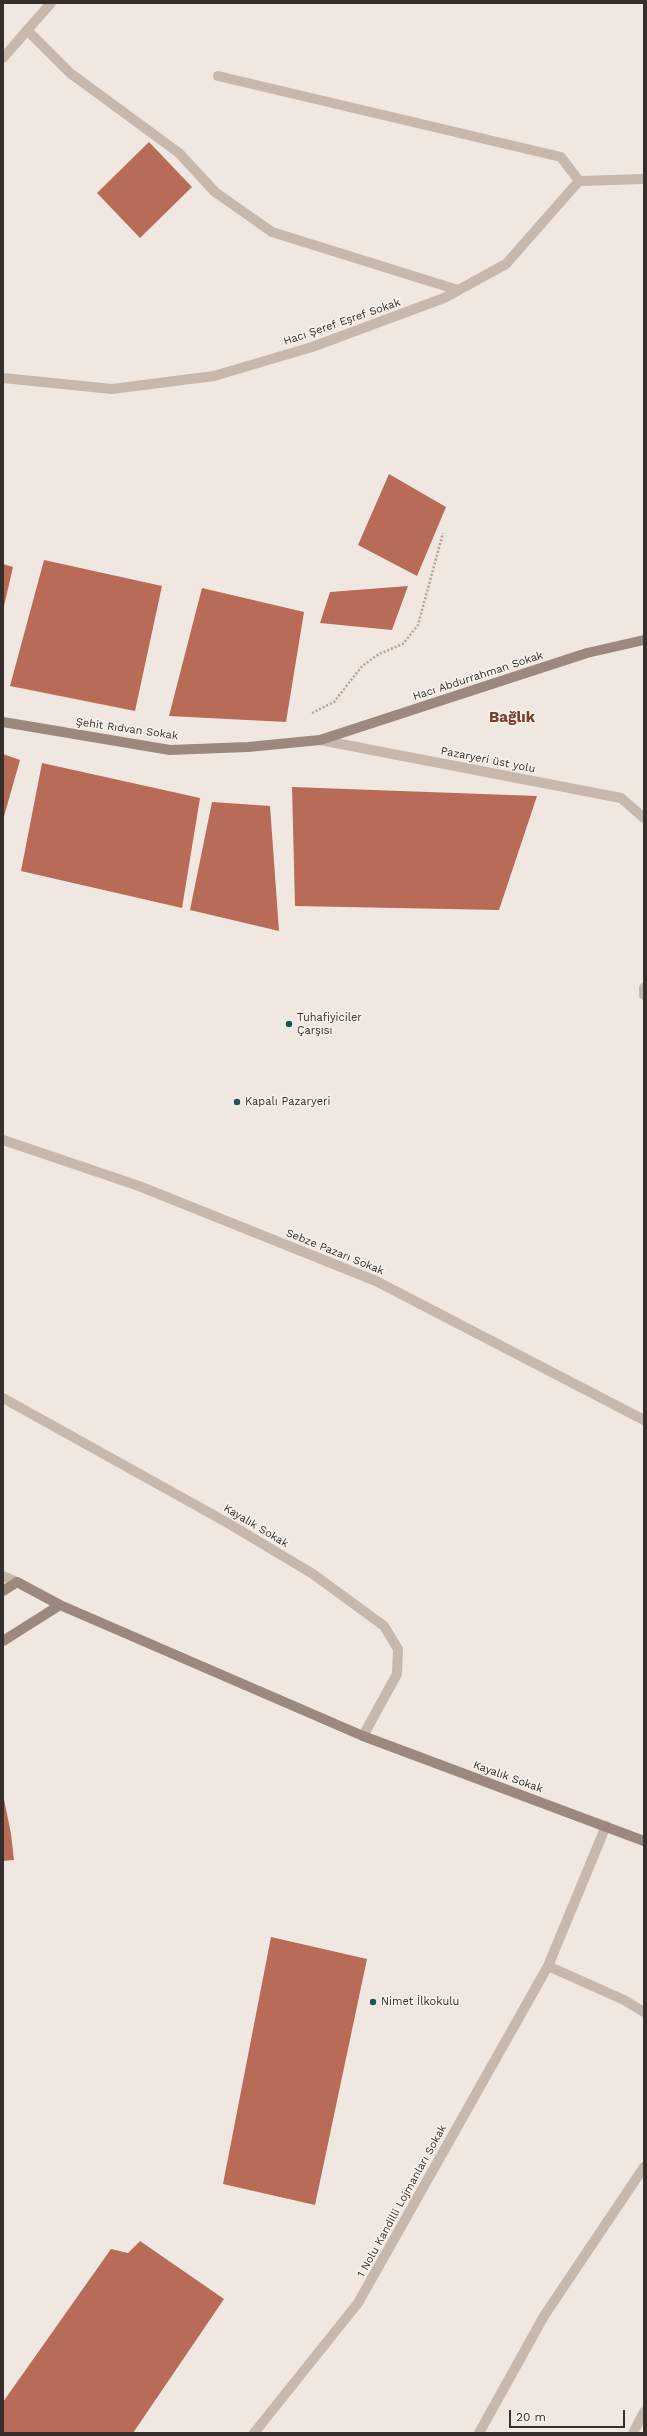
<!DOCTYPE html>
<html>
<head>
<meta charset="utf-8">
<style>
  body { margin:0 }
  #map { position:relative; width:647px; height:2436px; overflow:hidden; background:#f0e8e0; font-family:"Work Sans",sans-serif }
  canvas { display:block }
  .frame { position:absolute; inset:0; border:4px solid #362e2b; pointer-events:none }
  .scale { position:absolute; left:509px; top:2410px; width:116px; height:18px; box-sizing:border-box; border:2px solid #362e2b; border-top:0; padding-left:5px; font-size:12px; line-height:14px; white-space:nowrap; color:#362e2b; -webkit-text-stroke:3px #f8f2ec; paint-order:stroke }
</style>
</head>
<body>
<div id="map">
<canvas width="647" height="2436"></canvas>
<div class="frame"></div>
<div class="scale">20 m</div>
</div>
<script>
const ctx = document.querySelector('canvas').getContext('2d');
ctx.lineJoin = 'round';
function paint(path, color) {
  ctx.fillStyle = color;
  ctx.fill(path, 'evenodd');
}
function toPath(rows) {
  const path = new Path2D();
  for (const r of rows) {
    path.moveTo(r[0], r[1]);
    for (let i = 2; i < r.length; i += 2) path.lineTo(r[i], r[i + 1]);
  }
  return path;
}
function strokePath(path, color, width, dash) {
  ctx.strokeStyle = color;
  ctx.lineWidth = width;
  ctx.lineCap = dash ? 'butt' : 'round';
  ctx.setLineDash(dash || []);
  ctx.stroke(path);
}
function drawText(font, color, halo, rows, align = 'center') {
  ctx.font = font + ' "Work Sans",sans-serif';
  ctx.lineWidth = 3;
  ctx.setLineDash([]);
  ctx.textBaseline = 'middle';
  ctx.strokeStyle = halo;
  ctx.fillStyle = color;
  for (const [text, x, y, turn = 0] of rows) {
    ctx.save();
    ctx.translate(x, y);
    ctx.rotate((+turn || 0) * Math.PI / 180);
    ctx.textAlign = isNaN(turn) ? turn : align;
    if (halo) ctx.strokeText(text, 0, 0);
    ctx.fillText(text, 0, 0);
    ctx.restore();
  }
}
paint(toPath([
  [149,142,192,187,140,238,97,193],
  [389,474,446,507,417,576,358,545],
  [44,560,162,586,135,711,10,686],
  [3,564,13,567,4,606,3,606],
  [408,586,392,630,320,623,330,592],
  [202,588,304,612,286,722,169,716],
  [3,754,20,760,3,820],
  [42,763,200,798,182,908,21,871],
  [292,787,537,796,499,910,295,906],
  [212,802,270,806,279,931,190,910],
  [4,1799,11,1834,14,1860,3,1861],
  [271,1937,367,1959,315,2205,223,2184],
  [140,2241,224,2299,133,2433,3,2433,3,2402,111,2249,128,2253]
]), '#b86b56');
strokePath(toPath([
  [312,713,334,702,362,666,379,654,403,644,418,625,443,533]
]), '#b3a297', 2.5, [2, 2]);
strokePath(toPath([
  [27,30,70,73,179,153,215,192,272,232,458,290],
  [3,58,51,3],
  [218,76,561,157,579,181],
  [3,378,112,389,214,376,312,347,444,298,506,264,579,181,644,179],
  [320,740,621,798,644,818],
  [644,988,644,995],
  [3,1140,139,1186,376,1281,644,1420],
  [3,1398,226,1522,313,1574,384,1626,398,1649,397,1674,363,1736],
  [3,1576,17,1582],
  [548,1966,624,2000,644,2012],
  [254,2433,358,2303,548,1966,606,1826],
  [479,2433,544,2316,644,2167],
  [633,2433,644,2412]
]), '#c7b8ad', 10);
strokePath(toPath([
  [3,722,170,750,248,747,320,740,587,653,644,640],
  [3,1591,17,1582,60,1605,363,1736,644,1841],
  [3,1641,60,1605]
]), '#9b887e', 10);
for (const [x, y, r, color] of [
  [289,1024,4,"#255153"],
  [237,1102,4,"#255153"],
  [373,2002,4,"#255153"]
]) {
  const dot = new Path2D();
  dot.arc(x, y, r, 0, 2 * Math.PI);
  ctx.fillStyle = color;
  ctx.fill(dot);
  strokePath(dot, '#f8f2ec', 1.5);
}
drawText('11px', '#362e2b', '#f8f2ec', [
  ["Hacı Şeref Eşref Sokak",342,322,-19],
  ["Hacı Abdurrahman Sokak",478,676,-18],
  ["Şehit Rıdvan Sokak",127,729,8],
  ["Pazaryeri üst yolu",488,760,11],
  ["Sebze Pazarı Sokak",335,1252,22],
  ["Kayalık Sokak",256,1526,31],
  ["Kayalık Sokak",508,1777,20],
  ["1 Nolu Kandilli Lojmanları Sokak",402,2201,-61]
]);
drawText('11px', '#362e2b', '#f8f2ec', [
  ["Tuhafiyiciler",297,1018],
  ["Çarşısı",297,1031],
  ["Kapalı Pazaryeri",245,1102],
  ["Nimet İlkokulu",381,2002]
], 'left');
drawText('bold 15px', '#7c3e2d', '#f8f2ec', [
  ["Bağlık",512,718]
]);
</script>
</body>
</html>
